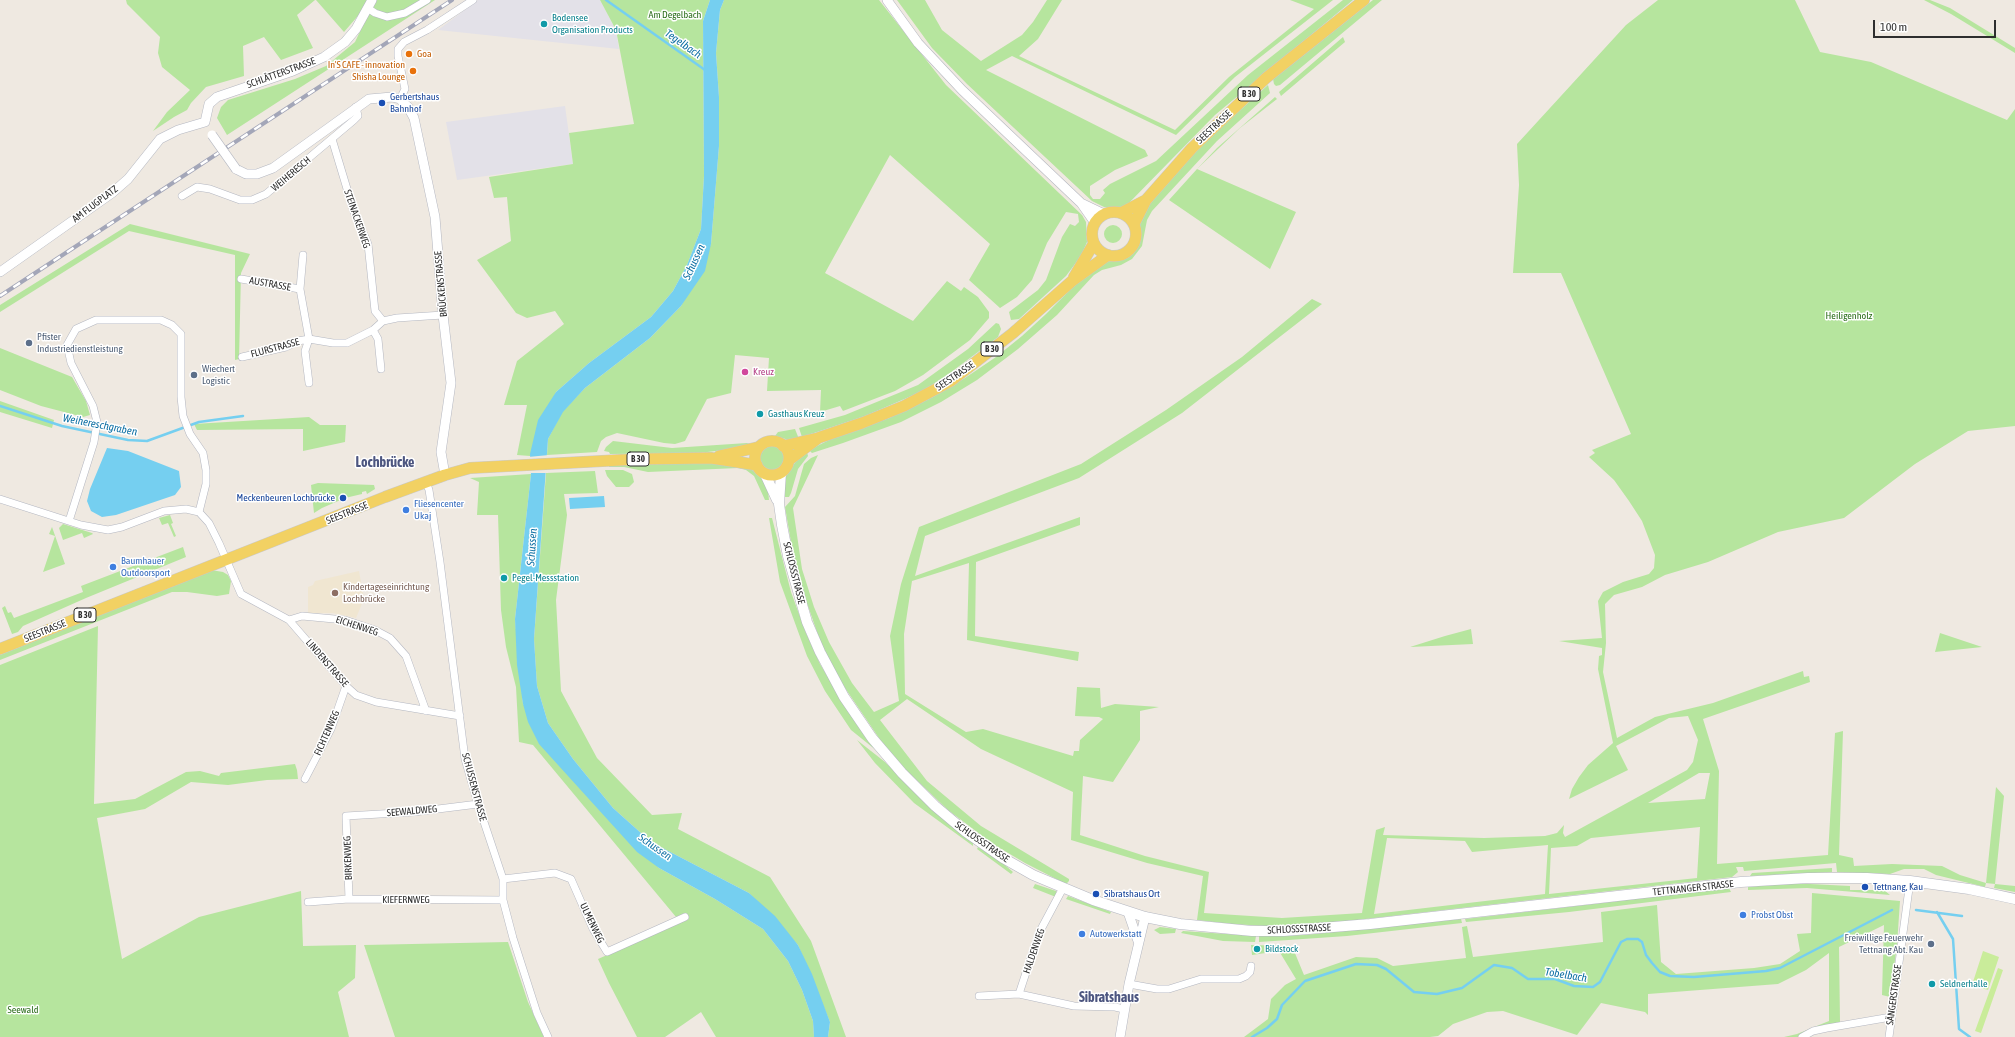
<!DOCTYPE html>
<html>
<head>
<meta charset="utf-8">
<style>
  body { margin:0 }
  #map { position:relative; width:2015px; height:1037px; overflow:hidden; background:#efe9e1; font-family:"Asap Condensed",sans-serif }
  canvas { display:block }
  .scale { position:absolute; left:1873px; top:20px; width:123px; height:18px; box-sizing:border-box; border:2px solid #2e2e2e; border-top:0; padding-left:5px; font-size:12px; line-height:14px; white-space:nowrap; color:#2e2e2e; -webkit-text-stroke:3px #fff; paint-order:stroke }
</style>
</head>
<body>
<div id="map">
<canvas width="2015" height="1037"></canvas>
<div class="scale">100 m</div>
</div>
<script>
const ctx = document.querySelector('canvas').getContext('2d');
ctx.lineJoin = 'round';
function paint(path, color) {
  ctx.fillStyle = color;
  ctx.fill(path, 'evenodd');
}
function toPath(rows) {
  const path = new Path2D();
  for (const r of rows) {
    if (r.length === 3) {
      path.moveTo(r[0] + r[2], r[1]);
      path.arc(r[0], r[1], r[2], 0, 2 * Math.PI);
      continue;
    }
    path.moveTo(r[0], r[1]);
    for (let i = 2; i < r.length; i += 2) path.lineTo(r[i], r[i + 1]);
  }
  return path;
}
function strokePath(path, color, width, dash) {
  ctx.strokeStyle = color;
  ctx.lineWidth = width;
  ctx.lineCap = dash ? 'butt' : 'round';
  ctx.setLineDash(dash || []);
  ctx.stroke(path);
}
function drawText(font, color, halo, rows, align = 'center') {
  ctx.font = font + ' "Asap Condensed",sans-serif';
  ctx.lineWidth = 3;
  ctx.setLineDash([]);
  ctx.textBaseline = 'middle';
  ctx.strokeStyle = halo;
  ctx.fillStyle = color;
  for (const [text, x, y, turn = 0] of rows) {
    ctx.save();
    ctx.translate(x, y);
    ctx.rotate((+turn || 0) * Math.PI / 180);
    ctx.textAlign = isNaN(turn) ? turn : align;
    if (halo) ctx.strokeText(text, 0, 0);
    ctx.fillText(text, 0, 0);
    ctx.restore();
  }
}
paint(toPath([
  [478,0,600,0,616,30,619,49,438,30],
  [565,106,573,164,457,180,446,122]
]), '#e3e1e8');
paint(toPath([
  [359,571,364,599,356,618,333,613,308,613,308,587,313,585,315,581]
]), '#f0e6d1');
paint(toPath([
  [126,0,315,0,297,15,313,48,281,60,264,37,243,46,244,76,206,87,191,103,187,110,174,117,153,131,167,112,190,90,162,67,158,53,160,37,127,4],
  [316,0,367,0,363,10,344,32],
  [375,0,435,0,227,135,217,118,221,107,228,100,295,79,326,66,355,42],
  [600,0,710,0,703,21,704,176,701,229,687,265,673,291,651,317,589,363,556,392,530,456,517,455,527,405,504,405,517,361,564,324,555,311,527,318,516,313,477,260,511,241,507,197,494,198,489,177,573,164,569,133,634,124,616,30],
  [724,0,879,0,946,85,1082,215,1086,222,1087,242,1081,256,1066,276,1019,319,1011,320,1009,312,1038,290,1046,280,1062,237,1070,224,1075,226,1079,222,1078,214,1066,212,1047,243,1032,280,1017,297,1000,308,969,280,990,244,890,155,825,273,913,321,947,281,961,291,964,287,978,297,989,312,989,318,970,340,923,375,895,391,843,411,840,406,820,412,821,390,767,391,769,358,735,355,731,393,707,399,685,441,675,444,664,443,617,433,606,437,601,441,597,452,547,455,548,439,562,412,585,388,650,338,681,306,711,244,719,146,719,97,716,53,720,10],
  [897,0,925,0,942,30,981,61,1022,35,1033,22,1047,0,1062,0,1038,39,1019,56,1175,130,1229,77,1314,9,1290,0,1333,0,1235,77,1176,135,1012,56,986,70,1145,150,1148,156,1115,170,1090,186,1090,195,1093,199,1100,199,1105,193,1103,190,1110,184,1156,161,1248,75,1343,0,1353,0,1215,115,1127,205,1122,207,1104,207,1092,201,967,84,932,48],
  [1373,0,1382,0,1280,85,1276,86,1274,84,1273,79],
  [1658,0,1795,0,1820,52,1871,62,2007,120,2015,109,2015,426,1968,431,1915,464,1844,518,1778,532,1708,562,1665,575,1642,587,1614,595,1605,604,1606,643,1603,672,1617,738,1655,717,1713,703,1803,671,1804,677,1809,676,1810,682,1703,719,1719,771,1717,864,1828,855,1835,733,1843,731,1839,855,1853,858,1854,866,1892,864,1942,866,1960,875,1986,883,1996,787,2004,796,1995,884,2015,886,2015,892,1994,888,1995,884,1986,883,1985,887,1936,875,1924,869,1904,869,1890,874,1837,872,1836,863,1744,871,1743,867,1736,867,1738,872,1732,877,1322,924,1267,926,1231,924,1197,920,1203,876,1147,863,1071,840,1073,792,981,749,907,699,880,720,927,781,981,826,1069,879,1069,881,1066,884,1025,863,993,844,948,810,906,770,881,741,845,688,823,649,801,586,792,548,785,507,795,496,804,464,811,458,818,455,793,508,802,569,814,607,829,642,852,683,874,712,899,701,890,636,901,584,919,527,1081,464,1166,410,1242,357,1312,299,1322,304,1182,413,1079,478,925,536,915,576,1080,517,1080,525,976,562,975,636,1079,652,1078,661,967,640,969,563,912,581,904,634,905,694,966,732,983,729,1073,756,1074,751,1079,751,1080,740,1103,719,1099,717,1075,716,1077,687,1100,688,1101,708,1115,704,1159,707,1140,711,1140,740,1113,782,1083,776,1080,835,1145,856,1209,872,1204,913,1282,918,1362,913,1376,830,1385,827,1383,835,1484,838,1545,836,1557,833,1564,825,1563,833,1565,837,1687,770,1693,762,1698,740,1688,716,1669,718,1616,746,1628,770,1569,799,1572,789,1579,777,1588,765,1613,743,1598,669,1599,656,1602,655,1602,648,1559,641,1602,638,1598,601,1603,592,1623,582,1649,574,1654,568,1655,555,1642,521,1629,501,1614,480,1589,457,1595,453,1592,450,1631,434,1561,273,1513,273,1519,185,1517,144,1626,25],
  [1699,773,1710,773,1705,799,1648,803],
  [1700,827,1697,878,1549,894,1551,848,1577,846,1591,838],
  [1387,838,1465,841,1472,852,1548,845,1545,894,1374,914],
  [1924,0,1930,0,1950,8,2015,48,2015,53,1951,14],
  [1343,37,1345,42,1281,96,1279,92],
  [1268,85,1270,93,1217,141,1152,211,1147,220,1142,246,1132,259,1121,265,1102,270,1094,275,1057,315,1018,349,977,380,941,402,901,422,843,443,812,453,809,450,831,439,889,418,933,397,965,378,996,357,1022,336,1046,314,1086,274,1108,259,1120,259,1132,252,1138,238,1138,225,1148,205,1194,152],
  [1275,97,1277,99,1240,128,1197,169,1296,212,1270,269,1169,200,1197,169,1217,148],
  [130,224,250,254,241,273,239,359,235,360,235,255,129,231,0,312,0,305],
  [1113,234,9],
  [996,323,999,324,1001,329,998,337,950,373,923,391,865,416,802,437,799,428,845,415,918,385,968,349],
  [0,348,72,377,86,401,90,415,83,417,41,406,0,390],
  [0,401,54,420,52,428,0,412],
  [309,417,320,425,346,425,345,442,303,451,303,429,197,430,194,424],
  [795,429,799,439,789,440,775,436,778,432],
  [613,441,672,448,747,443,750,444,724,450,699,453,610,454,609,452,604,451,606,447],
  [772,458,13],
  [807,452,808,456,798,469,791,493,789,497,785,497,783,484,785,478,796,461],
  [685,463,731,464,751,469,758,474,763,481,768,491,769,500,765,500,754,476,746,470,738,468,648,472,624,467,609,467,609,465],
  [605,470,623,470,632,474,634,482,629,487,616,487,607,476],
  [595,471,598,493,564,494,567,515,556,600,561,691,597,758,652,815,682,813,678,829,770,877,811,941,846,1037,828,1037,830,1022,798,945,749,893,651,842,613,808,573,759,548,723,537,686,534,639,546,473],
  [531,474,515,619,523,704,659,868,715,899,763,929,788,961,802,990,813,1021,814,1037,716,1037,701,1012,665,1037,637,1037,609,983,598,959,689,919,685,913,676,917,533,745,519,742,516,687,506,647,501,610,498,515,477,515,479,482,470,478],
  [318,483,374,485,375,489,367,494,366,491,362,492,362,494,345,498,322,508,314,513,311,485],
  [170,515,173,523,171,524,176,536,174,537,168,523,162,525,159,518],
  [769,518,772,518,791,592,806,633,820,664,857,725,877,751,851,730,825,691,807,656,780,582],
  [63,524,92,533,93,534,84,538,82,533,63,540,59,528],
  [52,527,65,564,43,572,55,536,49,534],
  [183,547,186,557,86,598,23,626,18,632,12,634,2,608,5,606,8,613,11,612,14,618,83,592,81,586],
  [211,570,223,572,228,575,231,581,229,594,217,596,187,592,172,592,0,660,0,655],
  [98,626,94,804,135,799,186,772,200,771,219,776,221,773,295,764,297,770,298,779,267,780,228,785,191,782,145,809,97,818,122,959,199,917,301,891,303,946,356,945,355,978,338,992,349,1037,0,1037,0,665],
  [1471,629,1473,644,1410,647,1445,636],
  [1940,633,1982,647,1935,652],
  [857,740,885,762,937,814,973,842,973,846,914,803,875,763],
  [978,847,999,860,1013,872,1011,874,977,849],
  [1832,868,1832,872,1750,876,1752,873],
  [1790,883,1850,886,1850,890,1884,890,1890,895,1807,888,1748,890,1748,887],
  [1035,884,1056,891,1057,893,1056,897,1033,888],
  [1729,888,1731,892,1569,912,1466,922,1465,919],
  [1812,893,1900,901,1897,945,1890,997,1882,995,1884,925,1839,947,1840,1022,1823,1026,1799,1037,1784,1037,1797,1034,1829,1021,1829,953,1806,970,1778,984,1648,994,1648,1015,1645,1012,1601,1003,1577,1035,1503,1011,1487,1012,1453,1024,1438,1036,1430,1037,1227,1037,1244,1037,1268,1019,1271,999,1285,985,1296,979,1279,951,1252,955,1251,945,1292,946,1304,975,1356,957,1377,958,1393,966,1466,958,1462,927,1467,926,1473,957,1603,942,1601,912,1657,905,1661,962,1676,974,1754,968,1780,964,1800,951,1797,934,1811,933],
  [1068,896,1111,912,1110,914,1066,899],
  [1461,919,1462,923,1347,936,1259,942,1259,936,1305,935],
  [1160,927,1176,929,1175,933,1160,934,1154,930],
  [1183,931,1256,936,1255,942,1223,941,1181,933],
  [508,942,528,1002,544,1037,395,1037,364,945]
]), '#b6e59e');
paint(toPath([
  [1983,951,1999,957,1988,990,1972,985],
  [1998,968,2003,970,1981,1033,1975,1031]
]), '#c9ec9a');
paint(toPath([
  [710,0,724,0,720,10,716,53,719,97,719,146,711,244,705,271,681,306,650,338,585,388,563,412,548,439,534,639,537,686,548,723,573,759,613,808,651,842,749,893,775,916,798,945,812,974,830,1022,828,1037,814,1037,813,1021,802,990,788,961,763,929,715,899,659,868,637,852,539,744,528,722,523,704,517,665,515,619,531,474,530,454,538,420,556,392,589,363,651,317,673,291,687,265,701,229,704,176,703,21],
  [107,448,128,451,179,471,181,487,175,495,116,515,102,517,91,511,87,501,90,489],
  [604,496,605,507,570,509,569,498]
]), '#75cff0');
paint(toPath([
  [549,455,548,473,529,473,528,457]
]), '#efe9e1');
strokePath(toPath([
  [606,0,705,70],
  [0,406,62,426,128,440,147,441,199,422,243,416],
  [1916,910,1962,916],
  [1937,912,1953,939,1959,1029,1970,1037],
  [1252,1037,1267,1028,1277,1019,1282,1005,1305,981,1356,964,1377,965,1386,969,1414,992,1437,994,1462,988,1494,965,1512,968,1528,979,1555,979,1574,986,1593,987,1600,982,1621,942,1627,939,1638,939,1642,942,1646,955,1652,963,1660,972,1670,976,1694,977,1766,971,1780,968,1892,910]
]), '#75cff0', 2.5);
const minor = toPath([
  [369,9,375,13,387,17,405,13,427,0],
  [400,99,405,89,398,56,398,49,404,42,427,30,473,0],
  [332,139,354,212,368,244,375,311,383,321],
  [182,196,197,187,210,189,240,200,252,200,266,194,354,120,358,116,356,107],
  [303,255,300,289,309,339,333,343,347,343,373,330,383,321,397,318,443,315],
  [241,279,300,289],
  [373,330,378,339,381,369],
  [242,357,286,347,298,341,309,339,305,351,309,383],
  [426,482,429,490,440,562,465,759,478,804,503,879,503,900,513,938,537,1013,548,1037],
  [0,499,81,525,108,530,122,527,164,511,186,509,199,512,209,523,219,543,241,594,289,620,346,686,356,695,376,702,460,716],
  [69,521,94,442,97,422,93,406,71,363,67,345,76,329,96,320,161,320,172,325,181,334,181,397,183,416,190,434,203,453,206,470,206,484,199,512],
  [289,620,302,616,345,620,375,630,390,638,406,656,426,711],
  [305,779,331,729,346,686],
  [503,879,555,873,571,879,593,929,607,952,685,917],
  [349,899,346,816,414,812,478,804],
  [308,902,349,899,503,900],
  [1129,984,1157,989,1169,989,1201,979,1239,979,1246,976,1250,972,1251,966],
  [1019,994,1039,933,1063,888],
  [979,996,1019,994,1074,1006,1115,1007,1124,1009],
  [1802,1037,1813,1031,1827,1028,1891,1017],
  [1889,1037,1910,881]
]);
const tertiary = toPath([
  [887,0,918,43,962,90,1081,203,1095,223],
  [205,122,209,104,217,97,293,71,324,57,345,42,356,29,372,0],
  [236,169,246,174,257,174,273,168,369,99,392,97,400,99,408,107,414,118,435,217,443,315,451,383,441,452,445,475],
  [1081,203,1104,214],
  [0,272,112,193,128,179,160,139,178,130,205,122],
  [1128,912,1138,941],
  [1120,1037,1129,984,1145,917]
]);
const secondary = toPath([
  [781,473,779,504,782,525,788,556,807,622,820,652,844,697,872,738,902,773,935,806,966,832,1003,858,1033,875,1093,900,1145,917,1180,924,1252,931,1284,931,1370,924,1741,882,1808,878,1867,878,1910,881,1969,889,2015,899],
  [765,474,777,500]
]);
const primary = toPath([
  [1114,234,22],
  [1121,213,1146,200],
  [1134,224,1146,200,1192,148,1266,78,1364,0],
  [1074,277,1094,243],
  [772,458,17],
  [783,446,818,438,862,423,904,406,951,381,1013,333,1072,281,1108,255],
  [719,456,759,447],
  [789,460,817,439],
  [0,649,385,497,445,475,470,468,640,459,711,458,757,465]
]);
strokePath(minor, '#b4b7c1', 8);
strokePath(tertiary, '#b4b7c1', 10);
strokePath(secondary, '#b4b7c1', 11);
strokePath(primary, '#c9c9c9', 12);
strokePath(minor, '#fff', 7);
strokePath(tertiary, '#fff', 9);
strokePath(secondary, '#fff', 10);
strokePath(primary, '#f2d163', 11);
const rail = toPath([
  [0,296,452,0]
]);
strokePath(rail, '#a3a6b8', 4);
strokePath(rail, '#fff', 2.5, [8]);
const tertiaryBridge = toPath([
  [212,135,236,169]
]);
strokePath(tertiaryBridge, '#b4b7c1', 10, []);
strokePath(tertiaryBridge, '#fff', 9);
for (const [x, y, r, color] of [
  [544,24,4,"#0f9aa8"],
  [409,54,4,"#e8710a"],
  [413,71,4,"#e8710a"],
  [382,103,4,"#1a4fb4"],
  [29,343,4,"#5c6f8a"],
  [745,372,4,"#d1479c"],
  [194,375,4,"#5c6f8a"],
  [760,414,4,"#0f9aa8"],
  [343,498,4,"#1a4fb4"],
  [406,510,4,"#3f7fe0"],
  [113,567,4,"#3f7fe0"],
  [504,578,4,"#0f9aa8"],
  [335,593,4,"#8d6e63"],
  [1865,887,4,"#1a4fb4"],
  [1096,894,4,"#1a4fb4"],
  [1743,915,4,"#3f7fe0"],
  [1082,934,4,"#3f7fe0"],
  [1931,944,4,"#5c6f8a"],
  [1257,949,4,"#0f9aa8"],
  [1932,984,4,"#0f9aa8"]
]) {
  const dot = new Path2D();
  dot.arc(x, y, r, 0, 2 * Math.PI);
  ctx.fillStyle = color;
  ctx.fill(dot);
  strokePath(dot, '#fff', 1.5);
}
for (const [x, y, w] of [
  [1249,94,22],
  [992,349,22],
  [638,459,22],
  [85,615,22]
]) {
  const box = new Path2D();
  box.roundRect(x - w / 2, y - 7, w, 14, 3);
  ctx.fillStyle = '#fff';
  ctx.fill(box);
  strokePath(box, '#2e2e2e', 1);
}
drawText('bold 9px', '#2e2e2e', null, [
  ["B 30",1249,94],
  ["B 30",992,349],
  ["B 30",638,459],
  ["B 30",85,615]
]);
drawText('10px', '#2c6e1b', '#fff', [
  ["Am Degelbach",675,15],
  ["Heiligenholz",1849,316],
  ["Seewald",23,1010]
]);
drawText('10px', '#0d838f', '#fff', [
  ["Bodensee",552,18],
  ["Organisation Products",552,30],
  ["Gasthaus Kreuz",768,414],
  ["Pegel-Messstation",512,578],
  ["Bildstock",1265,949],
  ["Seldnerhalle",1940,984]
], 'left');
drawText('10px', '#c56008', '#fff', [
  ["Goa",417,54],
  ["In'S CAFE - innovation",405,65,"right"],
  ["Shisha Lounge",405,77,"right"]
], 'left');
drawText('10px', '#2e2e2e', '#fff', [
  ["SCHLÄTTERSTRASSE",281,73,-20],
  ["SEESTRASSE",1214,127,-43],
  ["WEIHERESCH",291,174,-40],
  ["AM FLUGPLATZ",95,204,-37],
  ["STEINACKERWEG",357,219,71],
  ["AUSTRASSE",270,284,10],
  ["BRÜCKENSTRASSE",441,284,-95],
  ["FLURSTRASSE",275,348,-15],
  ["SEESTRASSE",955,376,-34],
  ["SEESTRASSE",347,513,-22],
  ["SCHLOSSSTRASSE",794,573,76],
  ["EICHENWEG",357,626,18],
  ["SEESTRASSE",45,631,-22],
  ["LINDENSTRASSE",327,663,49],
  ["FICHTENWEG",327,733,-66],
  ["SCHUSSENSTRASSE",474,787,75],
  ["SEEWALDWEG",412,811,-5],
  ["SCHLOSSSTRASSE",982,842,35],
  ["BIRKENWEG",348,858,-92],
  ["TETTNANGER STRASSE",1693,888,-6],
  ["KIEFERNWEG",406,900],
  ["ULMENWEG",592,923,64],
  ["SCHLOSSSTRASSE",1299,929,-3],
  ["HALDENWEG",1034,951,-71],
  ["SÄNGERSTRASSE",1894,995,-82]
]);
drawText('10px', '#164399', '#fff', [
  ["Gerbertshaus",390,97],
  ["Bahnhof",390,109],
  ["Meckenbeuren Lochbrücke",335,498,"right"],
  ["Tettnang, Kau",1873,887],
  ["Sibratshaus Ort",1104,894]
], 'left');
drawText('10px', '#4e5e75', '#fff', [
  ["Pfister",37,337],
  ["Industriedienstleistung",37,349],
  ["Wiechert",202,369],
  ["Logistic",202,381],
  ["Freiwillige Feuerwehr",1923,938,"right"],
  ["Tettnang Abt. Kau",1923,950,"right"]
], 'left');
drawText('10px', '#b23c85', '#fff', [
  ["Kreuz",753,372]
], 'left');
drawText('10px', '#366cbe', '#fff', [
  ["Fliesencenter",414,504],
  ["Ukaj",414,516],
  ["Baumhauer",121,561],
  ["Outdoorsport",121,573],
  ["Probst Obst",1751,915],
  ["Autowerkstatt",1090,934]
], 'left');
drawText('10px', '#785e54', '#fff', [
  ["Kindertageseinrichtung",343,587],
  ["Lochbrücke",343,599]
], 'left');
drawText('italic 11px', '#0d6fa3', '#fff', [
  ["Tegelbach",683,44,35],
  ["Schussen",694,262,-65],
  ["Weihereschgraben",100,425,11],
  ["Schussen",532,547,-86],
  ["Schussen",655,847,35],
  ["Tobelbach",1566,975,9]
]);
drawText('bold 14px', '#4d5680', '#fff', [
  ["Lochbrücke",385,463],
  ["Sibratshaus",1109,998]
]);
</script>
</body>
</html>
